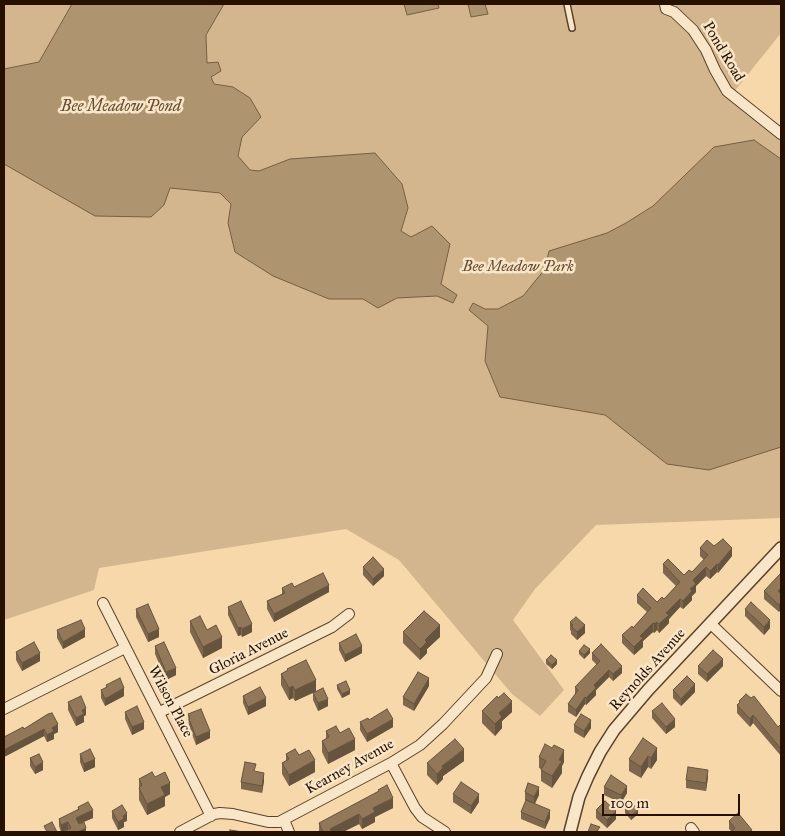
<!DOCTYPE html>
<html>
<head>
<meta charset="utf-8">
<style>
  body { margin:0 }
  #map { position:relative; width:785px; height:836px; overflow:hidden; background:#f6d8aa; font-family:"IM FELL Great Primer",serif }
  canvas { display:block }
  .frame { position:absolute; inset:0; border:5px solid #261000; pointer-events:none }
  .scale { position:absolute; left:602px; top:794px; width:138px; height:22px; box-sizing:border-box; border:2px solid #261000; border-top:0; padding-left:6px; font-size:15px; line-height:18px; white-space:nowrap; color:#261000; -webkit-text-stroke:4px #f9e6c8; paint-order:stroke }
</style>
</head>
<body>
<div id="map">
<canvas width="785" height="836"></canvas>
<div class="frame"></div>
<div class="scale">100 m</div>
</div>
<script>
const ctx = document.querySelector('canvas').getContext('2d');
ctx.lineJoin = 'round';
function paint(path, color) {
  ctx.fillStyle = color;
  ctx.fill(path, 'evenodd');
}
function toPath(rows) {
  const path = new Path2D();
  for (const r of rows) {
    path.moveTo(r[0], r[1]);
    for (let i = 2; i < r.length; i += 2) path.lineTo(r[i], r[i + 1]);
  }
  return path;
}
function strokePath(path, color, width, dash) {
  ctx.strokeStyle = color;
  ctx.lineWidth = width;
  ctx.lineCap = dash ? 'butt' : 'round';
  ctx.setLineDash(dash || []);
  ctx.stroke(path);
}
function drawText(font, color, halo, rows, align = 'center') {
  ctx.font = font + ' "IM FELL Great Primer",serif';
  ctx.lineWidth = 5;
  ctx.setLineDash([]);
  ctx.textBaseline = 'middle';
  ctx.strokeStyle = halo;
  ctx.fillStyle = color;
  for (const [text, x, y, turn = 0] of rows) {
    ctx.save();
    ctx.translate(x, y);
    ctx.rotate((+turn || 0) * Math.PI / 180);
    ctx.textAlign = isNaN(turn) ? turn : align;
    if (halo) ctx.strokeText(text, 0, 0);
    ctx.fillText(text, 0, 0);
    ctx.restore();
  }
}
paint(toPath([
  [4,4,781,4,781,33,729,98,781,139,781,518,596,525,535,589,513,620,564,690,540,716,512,694,399,560,346,529,99,568,94,590,4,620]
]), '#d3b68d');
const water = toPath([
  [72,4,224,4,206,35,207,63,218,62,221,71,211,77,214,84,233,87,250,98,261,117,242,137,238,156,250,170,259,171,290,159,375,153,402,184,408,208,401,231,411,237,432,226,450,244,441,284,457,295,453,303,437,296,397,298,378,308,363,299,329,299,273,276,235,252,228,223,231,204,220,193,170,188,164,205,151,217,95,216,4,164,4,69,39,62,72,4],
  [404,4,438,4,439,8,407,15,404,4],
  [468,4,485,4,488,14,471,17,468,4],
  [754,140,781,159,781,447,709,470,667,464,605,415,500,397,485,361,488,326,469,310,473,303,485,309,498,309,523,296,545,269,549,251,607,233,626,223,653,206,714,147,754,140]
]);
paint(water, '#af9470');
strokePath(water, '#785f43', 1);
const service = toPath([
  [567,4,572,28]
]);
const minor = toPath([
  [665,4,666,9,674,12,693,30,706,50,715,70,727,91,781,134],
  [103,603,211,816],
  [711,624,781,691],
  [4,709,125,648],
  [160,712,332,627,349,614],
  [391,763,415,808,422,817,445,832],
  [284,820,289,832],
  [691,828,694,832],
  [180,832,214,814,220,813,233,814,268,822,279,822,391,763,420,745,443,724,486,678,497,654]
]);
const tertiary = toPath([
  [570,832,579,797,588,776,600,752,614,730,648,690,781,548]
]);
strokePath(service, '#5a422a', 8);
strokePath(minor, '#5a422a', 12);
strokePath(tertiary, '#5a422a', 14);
strokePath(service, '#f9e6c8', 5);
strokePath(minor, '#f9e6c8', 10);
strokePath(tertiary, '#f9e6c8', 11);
paint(toPath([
  [714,546,732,556,718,573,717,572,710,579,706,576,696,586,696,592,692,596,692,600,683,609,680,607,669,619,669,623,659,633,657,630,654,633,653,632,643,641,643,647,634,655,622,643,622,635,633,628,647,612,637,603,637,595,657,602,664,599,676,586,663,573,663,564,684,575,692,572,704,560,700,556,700,548],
  [781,565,781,609,779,612,764,599,764,591,780,574,780,567],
  [363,567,384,576,373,586,363,575],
  [294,587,329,592,274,622,267,609,267,601,282,594,282,588],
  [228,607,252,632,242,637,241,635,238,636,228,615],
  [136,609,159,637,148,642,136,617],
  [745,609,770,628,764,635,745,616],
  [190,621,207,630,222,648,203,658,190,632],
  [570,622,585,633,577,640,571,634,571,631,570,630],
  [57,630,85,637,63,649,57,638],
  [403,632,440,637,427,649,427,653,420,660,403,643],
  [339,643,362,653,345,662,339,650],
  [155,646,176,675,166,680,155,654],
  [579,651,590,653,584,659,579,654],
  [16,652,40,661,22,671,16,660],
  [592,653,622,673,613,681,609,677,596,690,596,695,586,705,585,704,576,717,568,712,568,704,575,695,575,687,597,665,592,660],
  [546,660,557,664,552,669,546,664],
  [698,666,723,666,707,682,698,674],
  [287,669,316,691,328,706,318,711,313,700,313,693,295,701,293,698,289,700,281,685,281,674,287,671],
  [106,685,124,696,105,706,101,698,101,690,106,688],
  [337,685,350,694,342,698,337,689],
  [429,686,414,711,403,705,403,697],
  [673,690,695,692,681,706,673,698],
  [243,696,266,706,248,715,243,703],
  [739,701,778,727,781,726,781,756,753,723,750,727,737,713,737,705,739,703],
  [68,702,86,715,84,716,84,722,76,726,68,710],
  [482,711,512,712,502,721,502,728,495,736,482,723],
  [652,711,675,727,666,734,652,718],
  [125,712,144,729,132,735,125,719],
  [48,714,58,732,54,734,54,739,47,742,44,736,4,757,4,763,4,737,24,729],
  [188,714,210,738,196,745,189,726],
  [369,720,393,727,367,742,360,730,360,722],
  [574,725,591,728,584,738,574,732],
  [326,731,340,733,355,750,328,764,322,752,322,741,326,739],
  [657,748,657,760,651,769,648,767,641,778,629,771,629,759],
  [80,754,95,767,84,772,80,762],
  [286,754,299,755,315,772,289,786,282,774,282,763,286,761],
  [539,757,564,762,562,766,562,773,552,788,541,781,541,769,539,768],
  [30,758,43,770,35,774,30,766],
  [464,761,443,776,443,779,437,785,427,775,427,763],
  [256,772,264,781,262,793,241,789,241,782],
  [155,777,170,794,165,797,165,806,147,815,139,800,139,779],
  [708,777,706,791,686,788,686,780],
  [604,787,627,793,621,803,604,795],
  [378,790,393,808,375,817,375,822,362,829,359,824,343,832,319,832,319,823,378,792],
  [525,792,539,795,535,804,550,818,545,829,521,819,521,812,526,800,525,800],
  [453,794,479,802,471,814,453,802],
  [78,807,93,818,79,824,86,832,68,829,61,832,59,826,59,819,78,810],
  [625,809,638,814,631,820,625,813],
  [596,810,616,819,607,828,596,818],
  [112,811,127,821,124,822,124,827,118,830,112,818],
  [729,821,752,832,732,832,729,829]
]), '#7e674c');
paint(toPath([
  [732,548,732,556,718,573,718,565],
  [717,564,717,572,710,579,710,571],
  [706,567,706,576,696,586,696,592,692,596,692,600,683,609,683,601,690,589,693,580],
  [384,569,384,576,373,586,373,579],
  [329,585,329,592,274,622,274,614],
  [781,588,781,596,778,591],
  [680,599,680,607,669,619,669,623,659,633,659,624,666,613],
  [781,602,781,609,779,612,779,605],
  [770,620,770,628,764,635,764,627],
  [657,622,657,630,654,633,654,624],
  [653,623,653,632,643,641,643,647,634,655,634,647,640,636],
  [252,624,252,632,242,637,242,629],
  [440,625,440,637,427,649,427,653,420,660,420,649,425,640],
  [585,625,585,633,577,640,577,632],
  [241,627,241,635,238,636,238,628],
  [85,629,85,637,63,649,63,642],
  [159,629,159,637,148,642,148,634],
  [222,637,222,648,203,658,203,647],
  [362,646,362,653,345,662,345,655],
  [590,649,590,653,584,659,584,655],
  [40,653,40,661,22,671,22,663],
  [723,659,723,666,707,682,707,674],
  [557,660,557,664,552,669,552,665],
  [622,666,622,673,613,681,613,674],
  [176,668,176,675,166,680,166,672],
  [609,670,609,677,596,690,596,695,586,705,586,698,594,685],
  [5,672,5,680,4,681,4,673],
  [429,678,429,686,414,711,414,704],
  [316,680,316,691,295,701,295,690],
  [695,684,695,692,681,706,681,699],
  [293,686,293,698,289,700,289,688],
  [124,688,124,696,105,706,105,699],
  [350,690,350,694,342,698,342,694],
  [585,697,585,704,576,717,576,710],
  [266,698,266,706,248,715,248,707],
  [328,699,328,706,318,711,318,703],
  [512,701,512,712,502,721,502,728,495,736,495,724,499,713],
  [86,708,86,715,84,716,84,722,76,726,76,718,82,710],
  [753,715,753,723,750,727,750,719],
  [393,719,393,727,367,742,367,734],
  [675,719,675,727,666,734,666,727],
  [591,720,591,728,584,738,584,731],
  [144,722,144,729,132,735,132,727],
  [58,724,58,732,54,734,54,739,47,742,47,735,52,728],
  [44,729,44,736,4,757,4,763,4,750],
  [210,731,210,738,196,745,196,737],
  [355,739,355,750,328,764,328,753],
  [657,748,657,760,651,769,651,758],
  [464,749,464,761,443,776,443,779,437,785,437,774,442,766],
  [564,750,564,762,562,766,562,773,552,788,552,776,559,760],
  [648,756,648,767,641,778,641,767],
  [95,759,95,767,84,772,84,764],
  [315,760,315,772,289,786,289,775],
  [43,762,43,770,35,774,35,767],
  [708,770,708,777,706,791,706,783],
  [264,773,264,781,262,793,262,786],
  [170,783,170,794,165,797,165,806,147,815,147,804,161,787],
  [627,786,627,793,621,803,621,795],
  [539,787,539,795,534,804,534,797],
  [479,794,479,802,471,814,471,806],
  [393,798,393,808,375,817,375,822,362,829,362,819,373,808],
  [93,810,93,818,76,825,76,818],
  [550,810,550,818,545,829,545,822],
  [638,810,638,814,631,820,631,816],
  [616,811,616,819,607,828,607,820],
  [127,813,127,821,124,822,124,827,118,830,118,822,123,816],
  [359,814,359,824,343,832,330,832,330,829],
  [68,822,68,829,61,832,61,825],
  [86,828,86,832,78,832]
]), '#66543e');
const building = toPath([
  [723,539,732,548,718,565,717,564,710,571,706,567,693,580,696,584,690,589,692,591,683,601,680,599,666,613,669,615,659,624,657,622,654,624,653,623,640,636,643,638,634,647,622,635,632,626,633,628,651,608,637,595,643,588,657,602,662,597,664,599,680,582,663,564,668,559,684,575,689,570,692,572,708,555,700,548,707,540,714,546,723,539],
  [373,557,384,569,373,579,363,567,373,557],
  [323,573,329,585,274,614,267,601,285,593,282,588,292,583,294,587,323,573],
  [781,573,781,588,778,591,781,594,781,602,779,605,764,591,781,573],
  [241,601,252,624,242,629,241,627,238,628,228,607,241,601],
  [751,602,770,620,764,627,745,609,751,602],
  [148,604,159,629,148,634,136,609,148,604],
  [424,611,440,625,425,640,427,642,420,649,403,632,424,611],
  [200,616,207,630,216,625,222,637,203,647,190,621,200,616],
  [576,617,585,625,577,632,571,626,573,625,570,622,576,617],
  [81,620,85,629,63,642,57,630,81,620],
  [356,634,362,646,345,655,339,643,356,634],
  [34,642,40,653,22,663,16,652,34,642],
  [164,642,176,668,166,672,155,646,164,642],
  [601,644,622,666,613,674,609,670,594,685,596,688,586,698,585,697,576,710,568,704,578,690,575,687,600,661,592,653,601,644],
  [584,645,590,649,584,655,579,651,584,645],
  [713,650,723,659,707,674,698,666,713,650],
  [551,655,557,660,552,665,546,660,551,655],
  [306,660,316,680,295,690,293,686,289,688,281,674,288,670,287,669,306,660],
  [418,672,429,678,414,704,403,697,418,672],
  [687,676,695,684,681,699,673,690,687,676],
  [120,678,124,688,105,699,101,690,107,687,106,685,120,678],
  [346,681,350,690,342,694,337,685,346,681],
  [260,687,266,698,248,707,243,696,260,687],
  [323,688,328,699,318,703,313,693,323,688],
  [504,693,512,701,499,713,502,717,495,724,482,711,497,696,498,698,504,693],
  [746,694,751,698,754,696,778,727,780,725,781,726,781,749,753,715,750,719,737,705,740,702,739,701,746,694],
  [81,696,86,708,82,710,84,714,76,718,68,702,81,696],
  [662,703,675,719,666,727,652,711,662,703],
  [137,706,144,722,132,727,125,712,137,706],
  [201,709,210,731,196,737,189,719,190,718,188,714,201,709],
  [387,709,393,719,367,734,360,722,368,718,369,720,387,709],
  [52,713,58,724,52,728,54,731,47,735,44,729,4,750,4,737,23,727,24,729,48,714,52,713],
  [581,714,591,720,584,731,574,725,581,714],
  [336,726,340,733,349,728,355,739,328,753,322,741,329,737,326,731,336,726],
  [643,738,657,748,651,758,648,756,641,767,629,759,643,738],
  [455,739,464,749,442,766,443,768,437,774,427,763,455,739],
  [545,744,552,748,554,745,564,750,559,760,562,761,552,776,541,770,546,761,539,757,545,744],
  [90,749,95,759,84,764,80,754,90,749],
  [295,749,299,755,309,750,315,760,289,775,282,763,289,759,286,754,295,749],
  [39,754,43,762,35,767,30,758,39,754],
  [245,762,256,764,254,771,264,773,262,786,241,782,245,762],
  [688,767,708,770,706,783,686,780,688,767],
  [152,772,155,777,165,772,170,783,161,787,165,795,147,804,139,788,142,785,139,779,152,772],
  [611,775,627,786,621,795,604,787,611,775],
  [461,782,479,794,471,806,453,794,461,782],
  [528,783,539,787,534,797,525,792,528,783],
  [387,785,393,798,373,808,375,812,362,819,359,814,330,829,332,832,323,832,319,823,379,791,378,790,387,785],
  [526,800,550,810,545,822,521,812,526,800],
  [605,801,616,811,607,820,596,810,605,801],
  [88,802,93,810,76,818,79,824,84,822,86,828,78,832,62,832,71,828,68,822,61,825,59,819,79,809,78,807,88,802],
  [632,803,638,810,631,816,625,809,632,803],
  [122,805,127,813,123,816,124,819,118,822,112,811,122,805],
  [738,813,752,830,749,832,733,832,732,831,735,828,729,821,738,813],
  [52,822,57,832,47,832,44,826,52,822],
  [591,824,600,827,597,831,602,832,588,832,591,824],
  [230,830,243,832,230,832,230,830]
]);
paint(building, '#927858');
strokePath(building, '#66543e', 1);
drawText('15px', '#261000', '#f9e6c8', [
  ["Pond Road",723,52,59],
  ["Gloria Avenue",249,652,-27],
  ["Reynolds Avenue",648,670,-48],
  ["Wilson Place",170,702,62],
  ["Kearney Avenue",350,767,-29]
]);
drawText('italic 15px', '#634a31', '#f9e6c8', [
  ["Bee Meadow Park",518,267]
]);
drawText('italic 16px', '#644b32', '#f9e6c8', [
  ["Bee Meadow Pond",121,107]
]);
</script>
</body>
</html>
